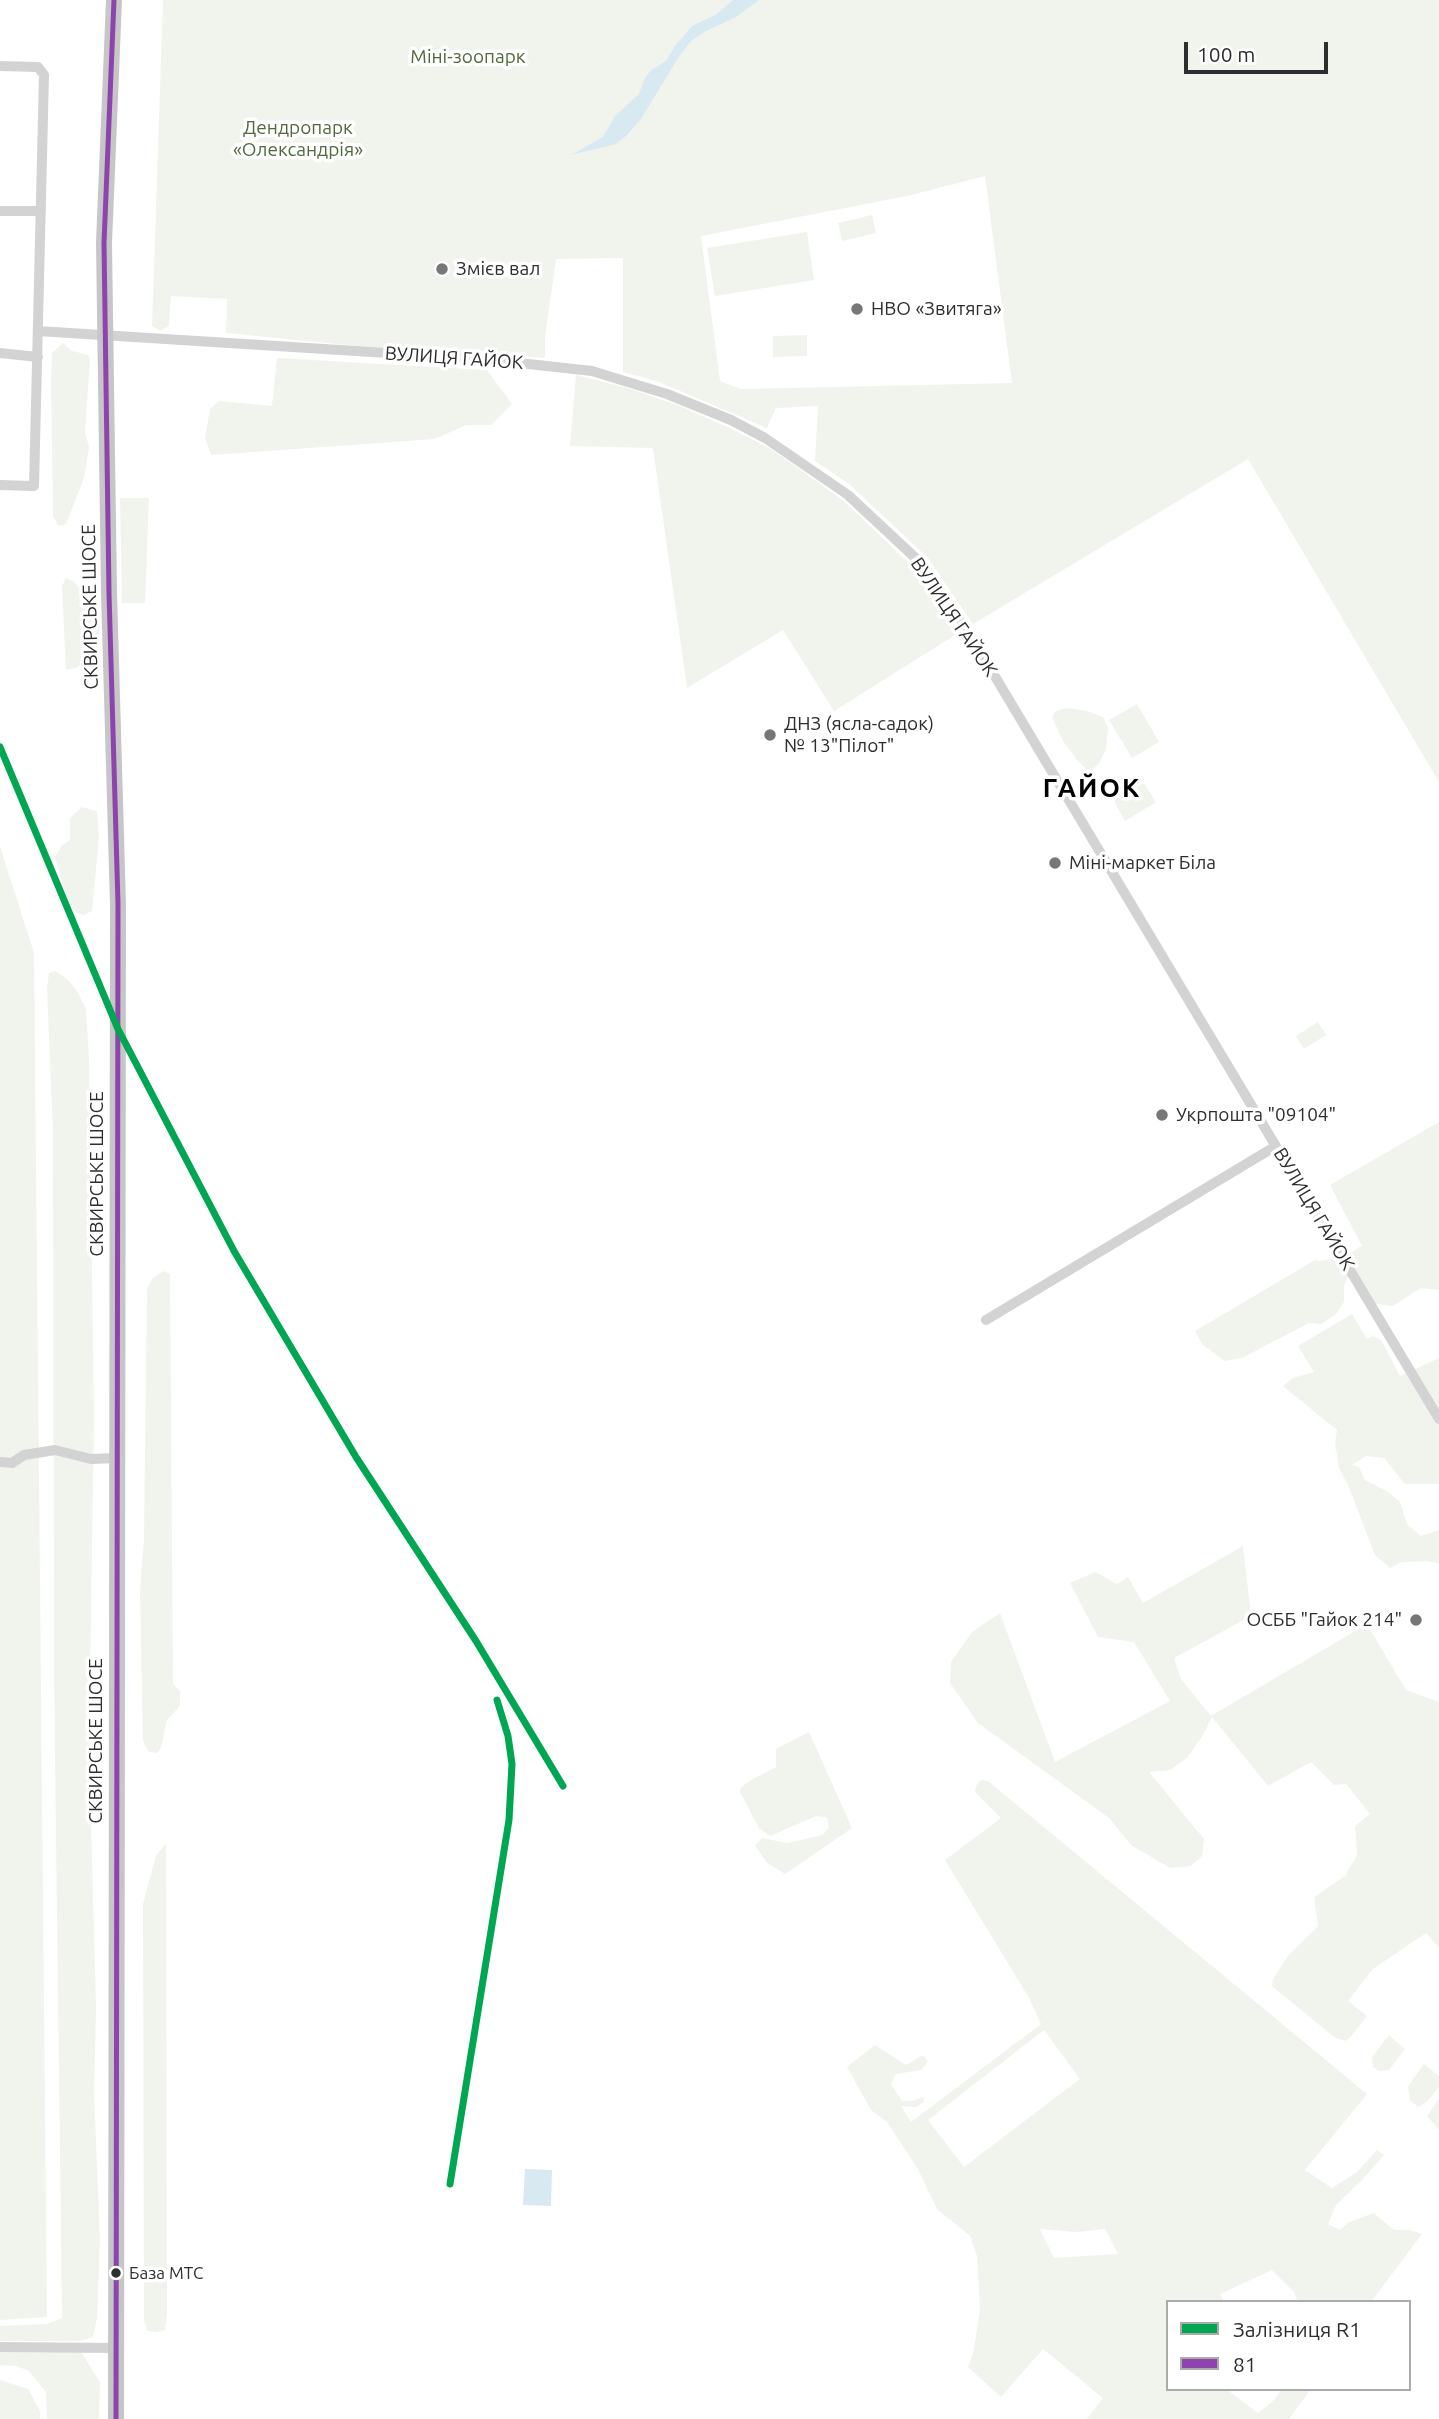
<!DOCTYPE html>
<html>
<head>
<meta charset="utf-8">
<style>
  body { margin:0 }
  #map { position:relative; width:1439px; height:2419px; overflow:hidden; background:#fff; font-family:Ubuntu,sans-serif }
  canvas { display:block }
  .legend { position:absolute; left:1166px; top:2300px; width:245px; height:91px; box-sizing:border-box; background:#fff; border:2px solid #ababab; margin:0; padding:9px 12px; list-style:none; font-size:21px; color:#2e2e2e }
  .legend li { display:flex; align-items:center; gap:14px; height:35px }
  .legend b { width:35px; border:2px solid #ababab }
  .scale { position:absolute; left:1184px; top:42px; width:144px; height:32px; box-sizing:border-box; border:4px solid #2e2e2e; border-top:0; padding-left:9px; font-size:21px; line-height:24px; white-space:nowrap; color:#2e2e2e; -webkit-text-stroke:5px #fff; paint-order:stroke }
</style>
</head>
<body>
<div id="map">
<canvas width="1439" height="2419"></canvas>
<ul class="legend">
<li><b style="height:9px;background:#00a651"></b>Залізниця R1</li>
<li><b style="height:9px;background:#8e44ad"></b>81</li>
</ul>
<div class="scale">100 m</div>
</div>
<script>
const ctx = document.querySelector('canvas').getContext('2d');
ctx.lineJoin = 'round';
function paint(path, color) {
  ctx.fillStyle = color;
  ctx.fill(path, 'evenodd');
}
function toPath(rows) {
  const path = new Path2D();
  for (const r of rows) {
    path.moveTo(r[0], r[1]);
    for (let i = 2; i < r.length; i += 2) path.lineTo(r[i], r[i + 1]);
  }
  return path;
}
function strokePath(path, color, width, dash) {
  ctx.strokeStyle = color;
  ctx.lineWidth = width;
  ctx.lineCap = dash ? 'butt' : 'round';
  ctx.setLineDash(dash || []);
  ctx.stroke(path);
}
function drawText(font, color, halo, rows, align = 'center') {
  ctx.font = font + ' Ubuntu,sans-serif';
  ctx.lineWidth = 7;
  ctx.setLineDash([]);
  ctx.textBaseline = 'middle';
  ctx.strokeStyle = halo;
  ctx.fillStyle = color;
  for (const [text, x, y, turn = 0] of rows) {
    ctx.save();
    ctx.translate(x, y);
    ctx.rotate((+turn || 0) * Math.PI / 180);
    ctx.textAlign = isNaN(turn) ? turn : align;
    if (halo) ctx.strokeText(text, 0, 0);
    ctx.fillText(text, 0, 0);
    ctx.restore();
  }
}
paint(toPath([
  [163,0,1439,0,1439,782,1248,459,973,624,928,558,849,484,815,461,818,406,776,408,767,428,659,382,623,372,623,258,556,259,545,337,545,358,358,346,226,333,227,299,171,296,169,326,160,331,152,326],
  [985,176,1012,383,741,389,720,381,701,236,907,196],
  [872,215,876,233,842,241,838,223],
  [807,232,814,280,715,296,707,248],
  [807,335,807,356,773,357,773,336],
  [63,343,72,351,89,355,90,362,85,431,89,448,84,478,66,524,59,526,53,517,51,381,52,353],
  [277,358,487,370,512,404,491,425,466,425,435,439,211,455,205,438,210,409,219,401,272,406],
  [576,375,628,388,680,406,734,430,769,448,794,465,845,502,912,566,960,632,834,711,783,630,687,688,653,448,570,446],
  [120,498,149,498,145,603,122,603],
  [66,578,74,582,96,605,100,626,98,648,88,660,76,668,66,670,62,586],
  [1137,704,1159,742,1132,758,1109,720],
  [1066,708,1087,711,1103,717,1108,728,1106,749,1100,762,1091,771,1087,770,1077,760,1063,741,1052,717,1055,712],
  [1144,783,1156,802,1125,821,1114,801],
  [82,807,97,811,99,837,92,911,84,915,77,913,68,901,55,857,62,845,70,840,70,818],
  [0,846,34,953,47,2317,0,2320],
  [55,971,67,979,76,989,86,1009,89,1058,94,1415,89,1746,96,2007,94,2094,100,2240,97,2318,93,2337,80,2341,0,2341,0,2326,47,2324,62,2318,54,1677,53,1134,47,988,49,973],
  [1318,1022,1326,1035,1304,1049,1296,1036],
  [1439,1122,1439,1290,1421,1288,1393,1306,1371,1303,1351,1271,1344,1286,1344,1302,1335,1315,1321,1324,1309,1323,1242,1358,1224,1361,1202,1344,1195,1331,1315,1260,1320,1261,1343,1257,1362,1246,1330,1185],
  [163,1271,170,1274,173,1684,180,1691,180,1706,167,1720,161,1748,157,1753,149,1752,143,1741,140,1590,144,1539,147,1289,153,1278],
  [1352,1314,1367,1339,1373,1336,1381,1340,1400,1376,1439,1358,1439,1484,1405,1484,1384,1458,1366,1456,1352,1465,1359,1467,1365,1480,1387,1491,1400,1502,1407,1524,1421,1536,1439,1530,1439,1563,1427,1561,1402,1562,1390,1568,1375,1555,1348,1485,1339,1468,1335,1443,1337,1430,1283,1386,1293,1378,1314,1372,1298,1346],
  [1243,1546,1251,1616,1174,1658,1181,1679,1211,1716,1367,1624,1406,1690,1439,1702,1439,1948,1426,1933,1373,1969,1348,2001,1367,2016,1350,2038,1345,2041,1334,2037,1272,1986,1273,1979,1288,1956,1318,1926,1314,1897,1345,1876,1357,1855,1355,1826,1370,1814,1346,1784,1334,1785,1311,1762,1268,1786,1212,1717,1203,1735,1187,1758,1170,1770,1149,1772,1204,1839,1202,1856,1191,1866,1170,1868,1131,1845,1109,1818,978,1723,950,1683,951,1662,972,1632,1000,1613,1055,1762,1170,1701,1134,1642,1098,1637,1070,1583,1095,1572,1117,1584,1128,1577,1143,1603],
  [809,1732,852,1828,785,1874,766,1862,755,1845,762,1838,787,1843,823,1835,829,1827,827,1817,816,1816,770,1836,759,1828,740,1792,741,1787,753,1779,776,1767,776,1749],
  [981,1780,988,1781,1367,2094,1305,2170,1332,2188,1357,2172,1377,2150,1384,2155,1362,2180,1336,2205,1328,2224,1340,2230,1349,2222,1374,2213,1394,2230,1409,2230,1422,2234,1371,2302,1298,2302,1294,2292,1272,2270,1220,2294,1224,2302,1168,2302,1168,2389,1226,2389,1258,2413,1274,2400,1282,2389,1311,2389,1289,2419,1087,2419,1103,2398,1043,2349,1001,2397,968,2367,974,2350,980,2309,977,2256,970,2236,937,2209,918,2169,887,2122,871,2110,847,2067,875,2045,906,2065,923,2055,928,2061,922,2070,896,2074,891,2084,902,2101,912,2101,923,2097,924,2102,916,2107,901,2106,911,2122,1041,2024,1028,1996,945,1860,1001,1818,975,1792,976,1786],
  [1044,2030,1080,2079,964,2167,928,2120],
  [1040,2229,1076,2232,1105,2229,1118,2254,1054,2258],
  [166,1843,167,2314,165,2330,156,2332,148,2331,144,2321,143,1904,156,1856],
  [1389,2035,1405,2049,1389,2070,1379,2071,1373,2067,1372,2057],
  [1424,2064,1439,2076,1439,2087,1427,2102,1418,2107,1410,2100,1408,2086],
  [1439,2099,1439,2130,1427,2116],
  [0,2349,80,2350,100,2382,99,2419,47,2419,46,2392,29,2371,16,2366,0,2365],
  [0,2380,28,2389,40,2411,40,2419,0,2419]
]), '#f1f4ec');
paint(toPath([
  [733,0,759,0,736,17,704,32,691,41,678,58,641,119,627,135,616,144,571,155,603,137,615,116,639,94,644,80,650,71,666,61,675,46,692,26,717,14],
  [525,2169,552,2170,551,2206,523,2205]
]), '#d9e9f1');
strokePath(toPath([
  [0,66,38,67,44,75,34,486,0,485],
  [0,211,41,211],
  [38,331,483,359,592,371,667,394,731,420,765,438,848,495,923,565,972,638,1439,1419],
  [0,353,38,357],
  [986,1320,1276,1146],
  [0,1462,12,1463,24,1455,55,1450,91,1459,117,1458],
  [0,2347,116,2348]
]), '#d3d3d3', 10);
strokePath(toPath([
  [114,0,104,243,109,593,118,904,116,2419]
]), '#c6c6c6', 16);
strokePath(toPath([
  [114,0,104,243,109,593,118,904,116,2419]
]), '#8e44ad', 5);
strokePath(toPath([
  [0,747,118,1029,234,1251,356,1457,476,1641,563,1786],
  [450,2184,509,1820,512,1764,508,1736,497,1700]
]), '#00a651', 7);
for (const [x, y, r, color] of [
  [442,269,7,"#777"],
  [857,309,7,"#777"],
  [770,735,7,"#777"],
  [1055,863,7,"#777"],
  [1162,1115,7,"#777"],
  [1416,1620,7,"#777"],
  [116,2273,6,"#2e2e2e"]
]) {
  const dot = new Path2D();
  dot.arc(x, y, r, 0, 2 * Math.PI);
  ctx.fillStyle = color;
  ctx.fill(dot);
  strokePath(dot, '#fff', 2.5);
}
drawText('17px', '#2e2e2e', '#fff', [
  ["База МТС",129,2273]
], 'left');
drawText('19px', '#53693d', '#fff', [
  ["Міні-зоопарк",468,57],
  ["Дендропарк",298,128],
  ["«Олександрія»",298,150]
]);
drawText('19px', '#2e2e2e', '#fff', [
  ["Змієв вал",456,269],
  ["НВО «Звитяга»",871,309],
  ["ДНЗ (ясла-садок)",784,724],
  ["№ 13\"Пілот\"",784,746],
  ["Міні-маркет Біла",1069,863],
  ["Укрпошта \"09104\"",1176,1115],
  ["ОСББ \"Гайок 214\"",1402,1620,"right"]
], 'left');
drawText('19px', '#2e2e2e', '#fff', [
  ["ВУЛИЦЯ ГАЙОК",454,358,4],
  ["СКВИРСЬКЕ ШОСЕ",90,607,-91],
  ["ВУЛИЦЯ ГАЙОК",954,617,56],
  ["СКВИРСЬКЕ ШОСЕ",97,1174,-90],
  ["ВУЛИЦЯ ГАЙОК",1314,1209,59],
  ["СКВИРСЬКЕ ШОСЕ",96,1741,-90]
]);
ctx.letterSpacing = '2px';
drawText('bold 26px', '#000', '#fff', [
  ["ГАЙОК",1092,788]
]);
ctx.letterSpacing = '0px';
</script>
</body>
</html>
